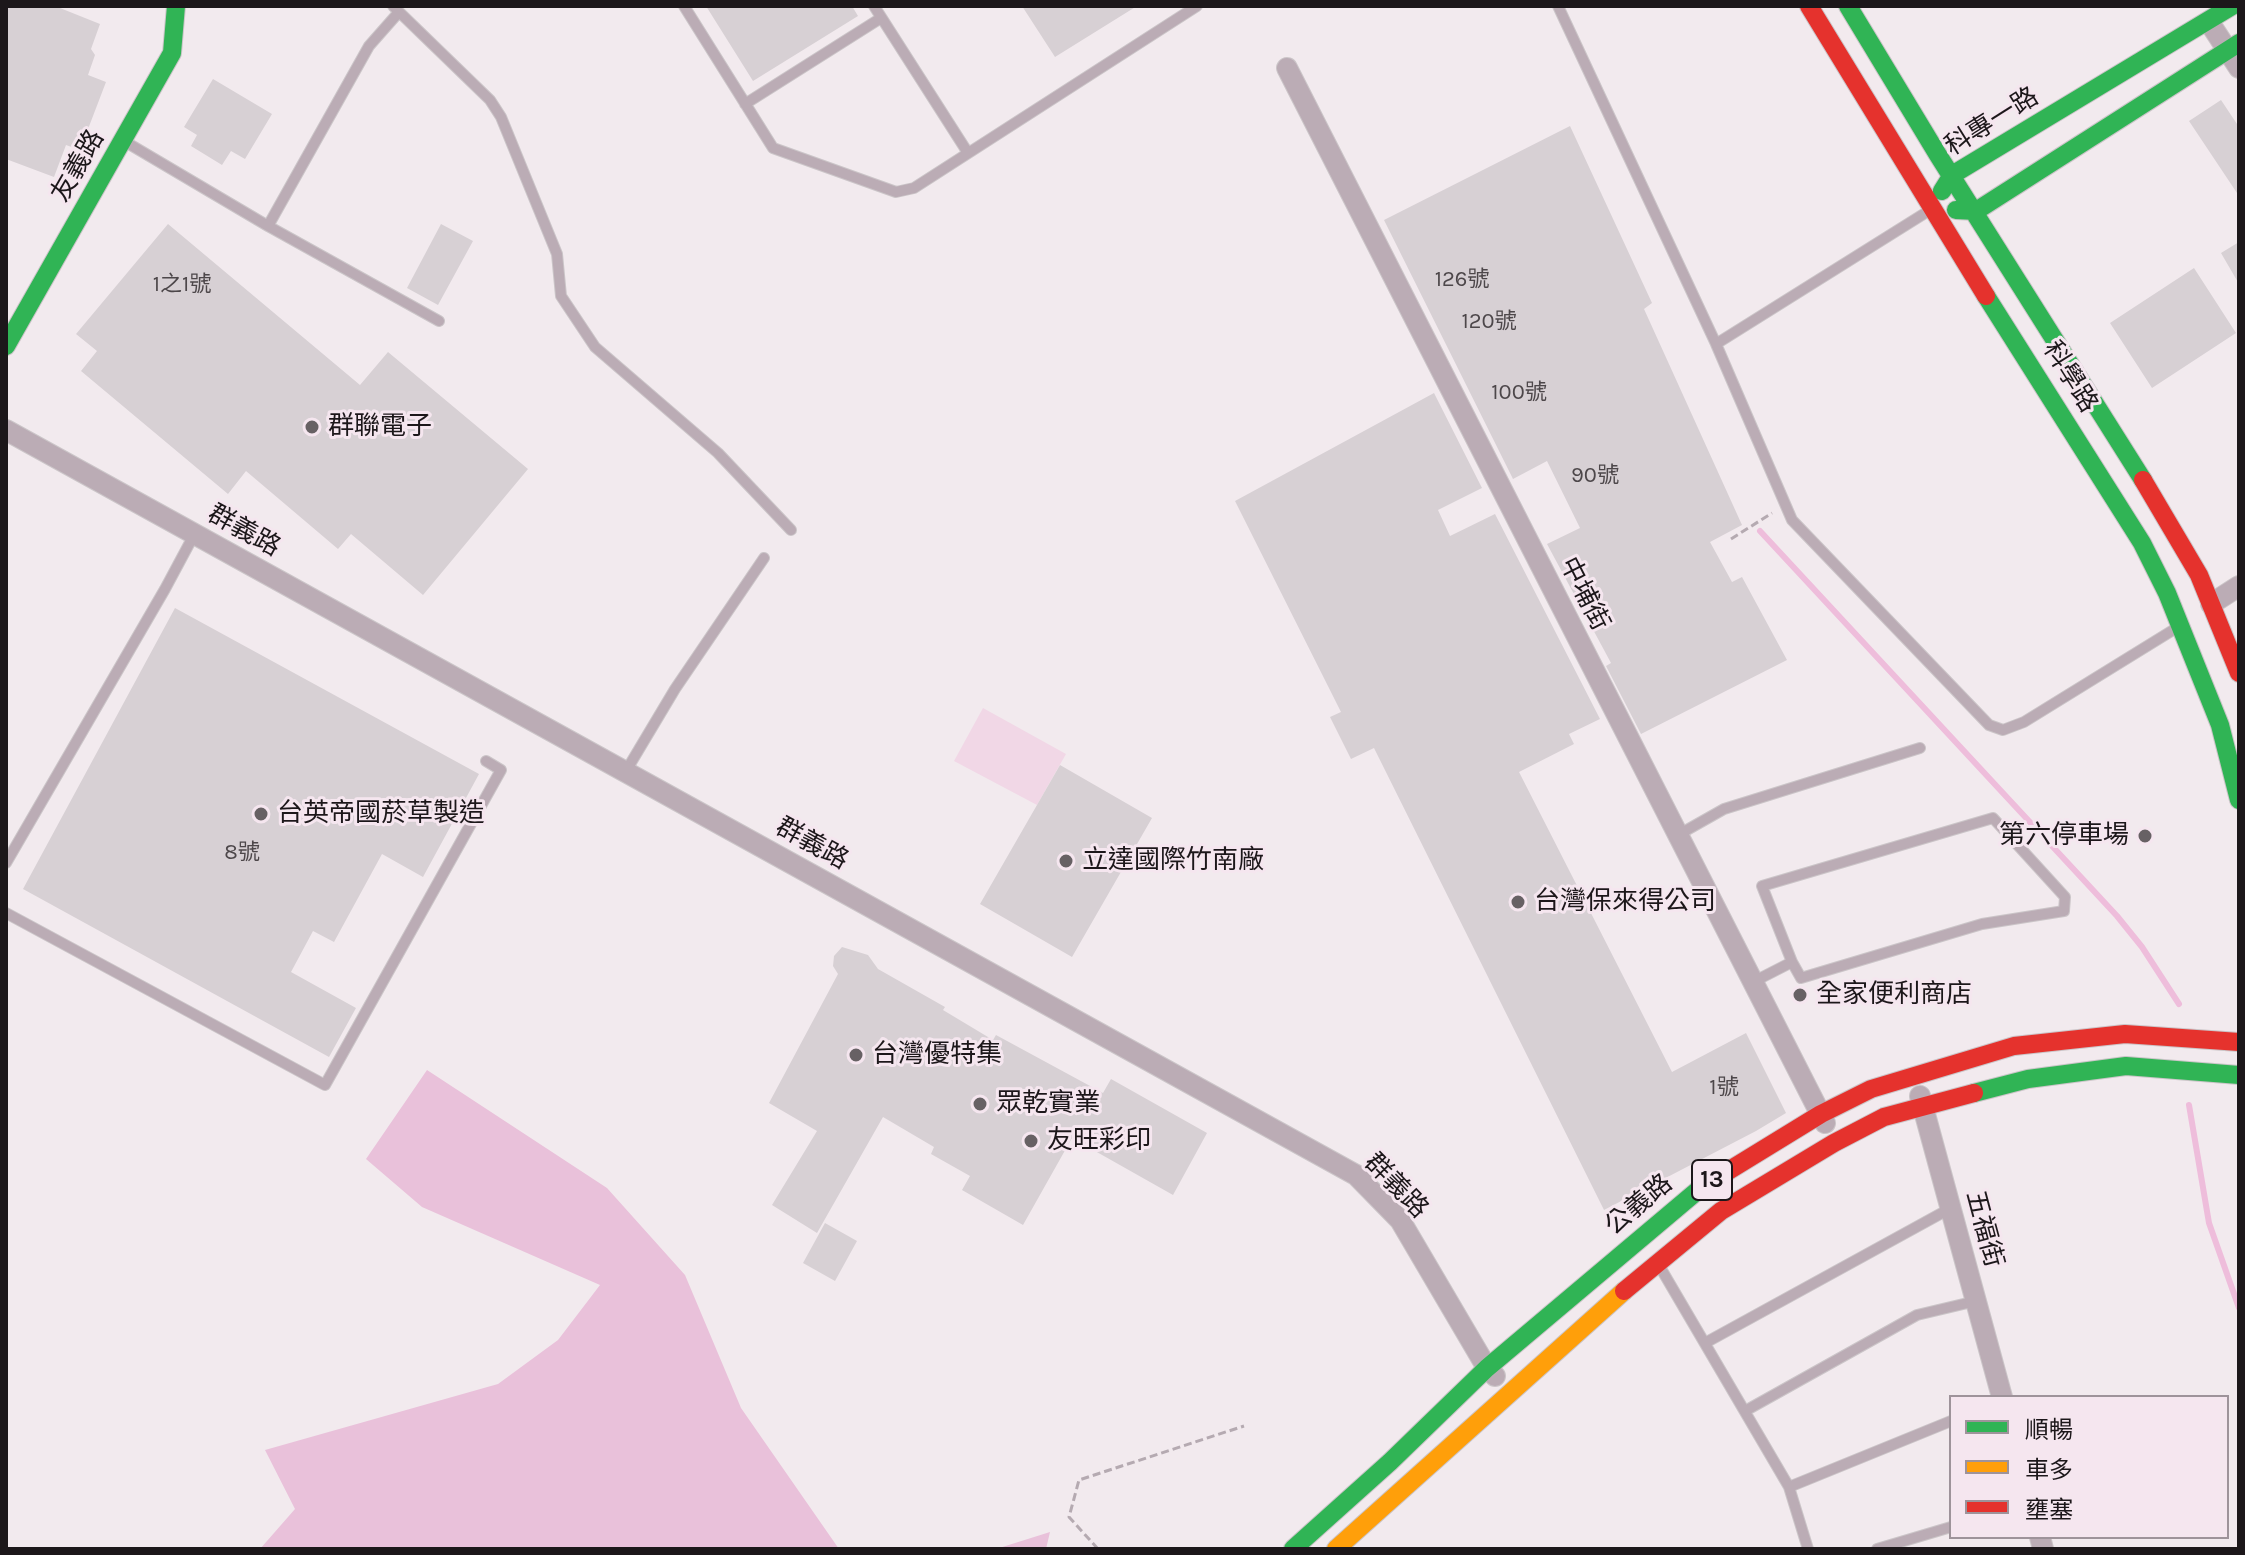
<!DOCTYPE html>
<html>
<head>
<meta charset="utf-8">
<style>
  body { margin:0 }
  #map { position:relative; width:2245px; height:1555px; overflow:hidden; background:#f2eaee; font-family:Karla,"Noto Sans TC",sans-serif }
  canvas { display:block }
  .frame { position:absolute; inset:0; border:8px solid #1c171a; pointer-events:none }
  .legend { position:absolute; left:1949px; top:1395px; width:280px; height:144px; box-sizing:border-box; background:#f5e6ef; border:2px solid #9e939a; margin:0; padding:10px 14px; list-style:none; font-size:24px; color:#1c171a }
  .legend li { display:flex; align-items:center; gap:16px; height:40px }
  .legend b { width:40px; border:2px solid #9e939a }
</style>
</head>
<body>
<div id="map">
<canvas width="2245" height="1555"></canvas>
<div class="frame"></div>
<ul class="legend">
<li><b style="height:10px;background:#30b455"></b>順暢</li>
<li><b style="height:10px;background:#ff9f0a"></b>車多</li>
<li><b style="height:10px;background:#e5322d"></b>壅塞</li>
</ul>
</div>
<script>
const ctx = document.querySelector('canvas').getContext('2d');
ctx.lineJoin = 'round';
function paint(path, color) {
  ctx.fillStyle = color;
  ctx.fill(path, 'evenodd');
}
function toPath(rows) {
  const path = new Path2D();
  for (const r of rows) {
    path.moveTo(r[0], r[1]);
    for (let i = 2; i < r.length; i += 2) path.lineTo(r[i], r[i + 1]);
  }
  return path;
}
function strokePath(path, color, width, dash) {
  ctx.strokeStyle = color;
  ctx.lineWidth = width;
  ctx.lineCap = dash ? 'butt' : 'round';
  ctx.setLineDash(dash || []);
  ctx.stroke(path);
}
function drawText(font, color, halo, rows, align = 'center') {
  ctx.font = font + ' Karla,"Noto Sans TC",sans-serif';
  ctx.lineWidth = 6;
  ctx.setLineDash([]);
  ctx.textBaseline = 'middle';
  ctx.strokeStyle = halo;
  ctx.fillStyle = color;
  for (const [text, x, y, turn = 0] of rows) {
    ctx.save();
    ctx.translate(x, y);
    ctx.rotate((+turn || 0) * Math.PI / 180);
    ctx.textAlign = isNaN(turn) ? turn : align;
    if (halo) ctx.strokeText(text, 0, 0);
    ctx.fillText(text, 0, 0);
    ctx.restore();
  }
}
paint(toPath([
  [983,708,1066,754,1037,805,954,761]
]), '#f1d7e6');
paint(toPath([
  [427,1070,607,1188,685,1275,741,1408,839,1549,260,1549,295,1509,265,1450,498,1384,558,1340,600,1285,422,1207,366,1159],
  [1050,1532,1046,1549,996,1549]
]), '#e9c1da');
strokePath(toPath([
  [1760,531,2117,916,2142,947,2179,1004],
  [2189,1105,2209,1223,2239,1308]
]), '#eebddb', 6);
paint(toPath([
  [6,6,55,6,100,24,91,49,95,55,88,75,106,82,80,150,66,145,54,177,6,159],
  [706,6,852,6,858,16,753,81],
  [1022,6,1137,6,1055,57],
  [213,79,272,114,245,159,231,151,222,165,191,146,197,135,184,127],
  [2221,100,2239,127,2239,196,2189,121],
  [1570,126,1652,303,1644,309,1742,525,1710,542,1732,582,1742,577,1787,660,1641,734,1606,666,1611,663,1547,544,1580,528,1547,461,1513,479,1384,220],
  [168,224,360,385,388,352,528,469,423,595,351,534,338,549,246,471,228,494,81,371,97,351,76,334],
  [441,224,473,241,438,305,407,288],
  [2239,242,2239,284,2221,253],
  [2194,268,2236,333,2152,388,2110,323],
  [1434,393,1482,488,1438,510,1450,536,1495,514,1600,719,1569,734,1574,744,1519,772,1672,1072,1746,1033,1786,1113,1756,1131,1604,1210,1374,748,1351,759,1330,717,1341,712,1235,501],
  [175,608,479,774,423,877,382,854,334,942,313,931,291,972,356,1008,329,1057,23,889],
  [1060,765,1152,818,1072,957,980,904],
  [842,947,868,955,878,969,945,1007,943,1010,993,1040,996,1035,1103,1093,1111,1079,1207,1133,1173,1195,1072,1138,1023,1225,962,1190,970,1176,931,1154,934,1147,883,1117,817,1233,772,1205,817,1131,769,1103,838,974,833,966,834,956],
  [825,1223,857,1241,835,1281,803,1263]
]), '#d7d0d4');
const lane = toPath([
  [393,6,490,100,501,117,557,254,561,296,595,347,718,453,791,530],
  [684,6,773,148,896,192,914,188,1197,6],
  [874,6,968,153],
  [1558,6,1716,344,1792,520,1989,725,2003,730,2024,722,2178,627],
  [745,104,881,18],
  [124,141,268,226,369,46,399,12],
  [268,226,439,321],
  [1716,344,1930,210],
  [626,771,675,689,764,558],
  [1678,835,1724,809,1920,748],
  [6,863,165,589,195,533],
  [6,913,325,1085,501,770,486,761],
  [1753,982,1792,962,1801,978,1982,924,2064,911,2065,897,1993,818,1762,886,1792,962],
  [1660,1267,1789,1487,1951,1421],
  [1705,1343,1951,1208],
  [1745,1411,1917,1315,1976,1301],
  [1789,1487,1808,1549],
  [1877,1549,1951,1527]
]);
const street = toPath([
  [2209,22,2239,68],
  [1287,68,1825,1123],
  [6,430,1356,1175,1400,1220,1487,1368,1495,1376],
  [2211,604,2239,586],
  [1920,1096,2002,1397],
  [2040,1537,2043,1549]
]);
const fast = toPath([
  [1848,6,1938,155,2143,480],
  [1942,191,1952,175,2232,6],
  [1956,210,1976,211,2239,43],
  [1986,296,2142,543,2167,593,2220,725,2239,800],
  [6,346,172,53,176,6],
  [1974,1093,2028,1079,2126,1066,2239,1075],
  [1293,1549,1390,1462,1487,1368,1703,1186,1715,1179]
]);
const slow = toPath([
  [1336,1549,1624,1291]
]);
const jam = toPath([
  [1809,6,1986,296],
  [2143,480,2199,575,2239,673],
  [1715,1179,1821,1114,1871,1089,2014,1046,2125,1034,2239,1042],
  [1624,1291,1721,1211,1834,1143,1884,1117,1974,1093]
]);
strokePath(lane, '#cbc5c8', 12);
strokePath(street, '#cbc5c8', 22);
strokePath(fast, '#cbc5c8', 20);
strokePath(slow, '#cbc5c8', 20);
strokePath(jam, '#cbc5c8', 20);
strokePath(toPath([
  [1731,539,1772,513],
  [1098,1549,1069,1517,1079,1480,1244,1426]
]), '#b5aab1', 3, [8, 4]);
strokePath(lane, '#bbacb5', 10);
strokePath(street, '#bbacb5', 20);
strokePath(fast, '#30b455', 18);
strokePath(slow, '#ff9f0a', 18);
strokePath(jam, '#e5322d', 18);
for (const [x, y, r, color] of [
  [312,427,8,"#676164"],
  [261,814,8,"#676164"],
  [2145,836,8,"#676164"],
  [1066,861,8,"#676164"],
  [1518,902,8,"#676164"],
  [1800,995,8,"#676164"],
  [856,1055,8,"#676164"],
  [980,1104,8,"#676164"],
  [1031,1141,8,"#676164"]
]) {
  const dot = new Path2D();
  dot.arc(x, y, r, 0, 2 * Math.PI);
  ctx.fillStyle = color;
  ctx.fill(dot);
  strokePath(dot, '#f5e6ef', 3);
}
drawText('22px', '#4d474a', null, [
  ["126號",1462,280],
  ["1之1號",182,285],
  ["120號",1489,322],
  ["100號",1519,393],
  ["90號",1595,476],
  ["8號",242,853],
  ["1號",1724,1088]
]);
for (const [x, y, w] of [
  [1712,1180,40]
]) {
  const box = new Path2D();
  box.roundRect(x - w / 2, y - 20, w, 40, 6);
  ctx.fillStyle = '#f5e6ef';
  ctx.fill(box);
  strokePath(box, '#1c171a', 2);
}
drawText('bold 24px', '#1c171a', null, [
  ["13",1712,1180]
]);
drawText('26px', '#1c171a', '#f5e6ef', [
  ["科專一路",1992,122,-32],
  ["友義路",78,166,-60],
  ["科學路",2070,377,58],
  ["群義路",244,531,29],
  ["中埔街",1584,594,63],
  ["群義路",812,844,29],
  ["群義路",1396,1186,46],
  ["公義路",1639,1205,-40],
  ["五福街",1984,1229,75]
]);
drawText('26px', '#1c171a', '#f5e6ef', [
  ["群聯電子",328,427],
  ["台英帝國菸草製造",277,814],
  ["第六停車場",2129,836,"right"],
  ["立達國際竹南廠",1082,861],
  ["台灣保來得公司",1534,902],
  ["全家便利商店",1816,995],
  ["台灣優特集",872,1055],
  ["眾乾實業",996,1104],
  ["友旺彩印",1047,1141]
], 'left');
</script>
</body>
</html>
